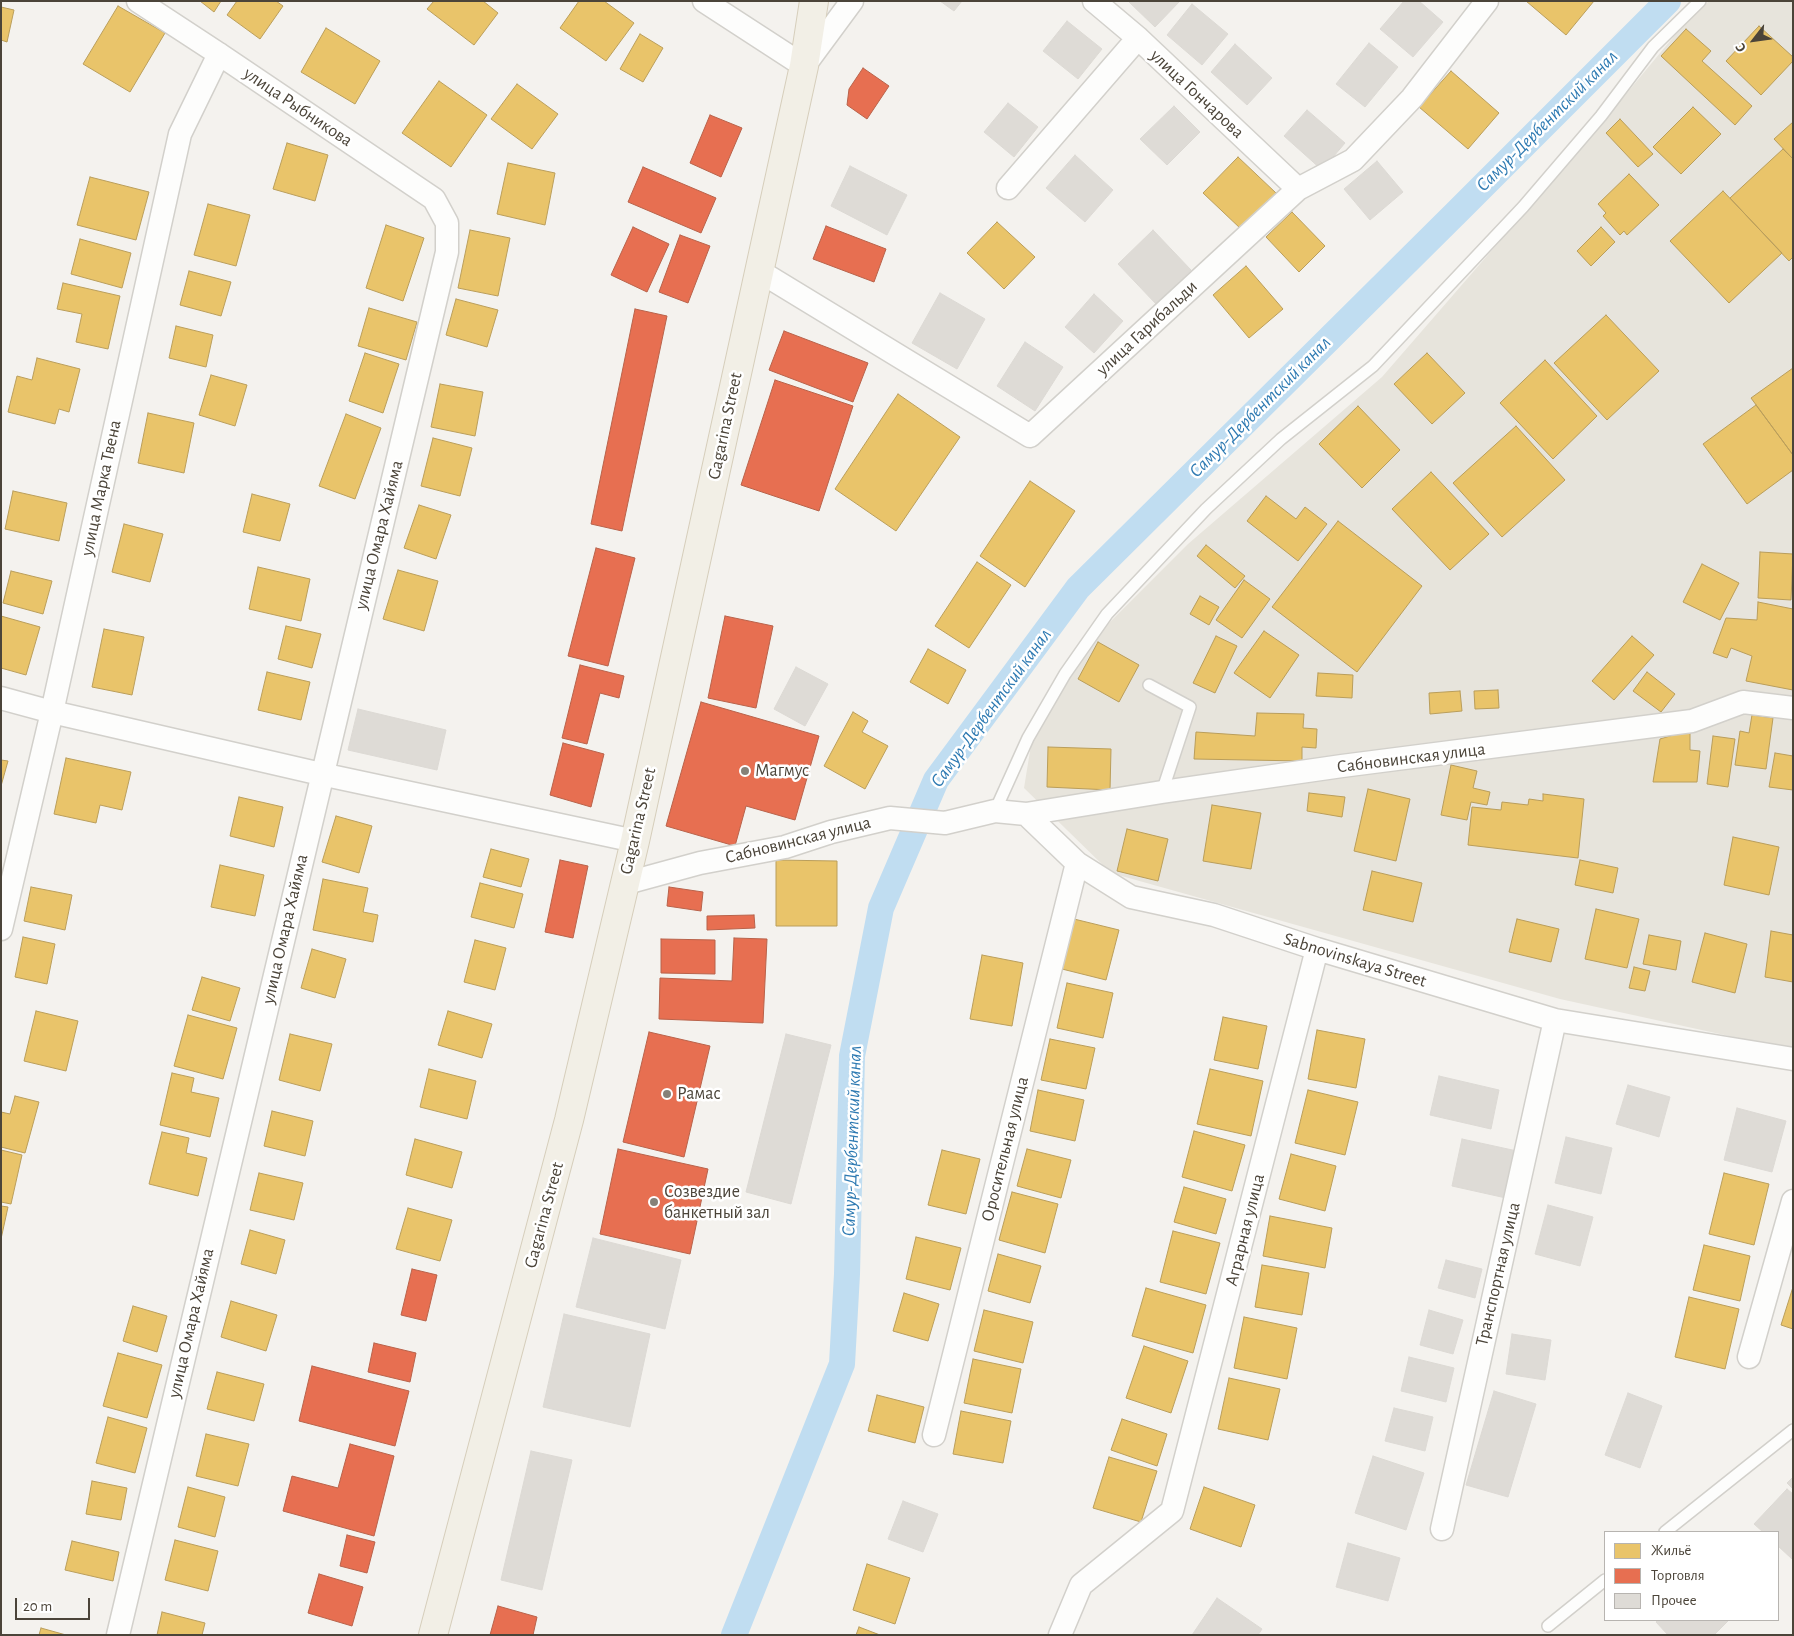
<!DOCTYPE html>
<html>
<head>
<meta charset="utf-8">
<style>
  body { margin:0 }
  #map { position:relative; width:1794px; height:1636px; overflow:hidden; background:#f4f2ee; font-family:"Alegreya Sans",sans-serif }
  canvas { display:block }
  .frame { position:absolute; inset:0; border:2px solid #4b4439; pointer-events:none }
  .legend { position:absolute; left:1604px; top:1531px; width:175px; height:90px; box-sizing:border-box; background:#fff; border:1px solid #b7b4b0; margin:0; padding:6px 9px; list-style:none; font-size:15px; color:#4b4439 }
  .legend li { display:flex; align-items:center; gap:10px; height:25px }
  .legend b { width:25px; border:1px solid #b7b4b0 }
  .north { position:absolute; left:1729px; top:15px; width:50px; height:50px; -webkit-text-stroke:4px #fff; paint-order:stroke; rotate:240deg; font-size:14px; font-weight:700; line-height:20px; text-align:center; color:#4b4439 }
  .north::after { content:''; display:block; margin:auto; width:18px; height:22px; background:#4b4439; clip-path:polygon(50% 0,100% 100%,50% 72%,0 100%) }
  .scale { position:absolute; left:15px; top:1598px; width:75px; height:22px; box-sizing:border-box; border:2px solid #4b4439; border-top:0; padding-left:6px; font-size:15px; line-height:18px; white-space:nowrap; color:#4b4439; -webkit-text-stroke:4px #fff; paint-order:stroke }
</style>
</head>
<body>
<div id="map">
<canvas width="1794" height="1636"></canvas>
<div class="frame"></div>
<ul class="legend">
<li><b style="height:14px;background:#e9c46a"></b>Жильё</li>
<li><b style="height:14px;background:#e76f51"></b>Торговля</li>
<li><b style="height:14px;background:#dedbd6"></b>Прочее</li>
</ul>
<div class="north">С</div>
<div class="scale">20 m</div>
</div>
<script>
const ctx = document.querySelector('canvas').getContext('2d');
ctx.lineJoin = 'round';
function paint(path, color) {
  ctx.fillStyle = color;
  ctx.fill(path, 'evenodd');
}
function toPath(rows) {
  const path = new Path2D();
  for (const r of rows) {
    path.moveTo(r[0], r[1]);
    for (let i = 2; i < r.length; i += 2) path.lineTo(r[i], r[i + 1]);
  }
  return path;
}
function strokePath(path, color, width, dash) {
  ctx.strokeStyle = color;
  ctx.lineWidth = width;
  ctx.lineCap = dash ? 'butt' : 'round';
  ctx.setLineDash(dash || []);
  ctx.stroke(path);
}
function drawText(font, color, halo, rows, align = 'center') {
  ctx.font = font + ' "Alegreya Sans",sans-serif';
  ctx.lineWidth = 5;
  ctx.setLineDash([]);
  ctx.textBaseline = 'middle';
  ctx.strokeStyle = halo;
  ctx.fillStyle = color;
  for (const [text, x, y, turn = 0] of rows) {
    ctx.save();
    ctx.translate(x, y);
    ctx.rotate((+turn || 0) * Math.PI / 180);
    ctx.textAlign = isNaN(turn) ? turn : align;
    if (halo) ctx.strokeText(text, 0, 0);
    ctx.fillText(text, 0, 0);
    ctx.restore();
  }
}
paint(toPath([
  [1709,1,1793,1,1793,1050,1560,999,1111,873,1024,788,1031,745,1069,679,1107,625,1188,544,1382,377,1597,129,1680,29]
]), '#e7e4dc');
const homes = toPath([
  [200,1,221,1,214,12,200,1],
  [237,1,276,1,283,6,260,39,227,15,237,1],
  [434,1,483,1,498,13,474,45,427,9,434,1],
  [579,1,604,1,634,23,606,61,560,28,579,1],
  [1526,1,1594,1,1566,35,1526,1],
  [118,6,165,33,130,92,83,64,118,6],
  [1,7,14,10,7,42,1,40,1,7],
  [1759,26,1793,57,1793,61,1761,95,1726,61,1759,26],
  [326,28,380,61,355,104,301,72,326,28],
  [1686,29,1711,51,1702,61,1752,106,1735,125,1661,56,1686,29],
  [640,34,663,48,643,82,620,69,640,34],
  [1451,71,1499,113,1468,149,1419,107,1451,71],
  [439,81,487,115,451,167,402,133,439,81],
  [517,84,558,114,532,149,491,119,517,84],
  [1693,107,1721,134,1681,174,1653,147,1693,107],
  [1620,119,1653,154,1638,167,1606,133,1620,119],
  [1793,122,1793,159,1774,139,1793,122],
  [287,143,328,155,315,201,273,189,287,143],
  [1783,149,1793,159,1793,257,1789,261,1730,198,1783,149],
  [1238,157,1276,193,1241,229,1203,193,1238,157],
  [508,163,555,173,545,225,497,214,508,163],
  [1629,174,1659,205,1627,235,1624,231,1620,235,1603,216,1606,213,1598,204,1629,174],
  [90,177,149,192,136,240,77,225,90,177],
  [1723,191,1782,253,1729,303,1670,241,1723,191],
  [208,204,250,215,236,266,194,255,208,204],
  [1292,212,1325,246,1299,272,1266,237,1292,212],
  [997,222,1035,257,1004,289,967,253,997,222],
  [386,225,424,238,403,301,366,288,386,225],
  [1601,227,1615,242,1591,266,1577,251,1601,227],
  [470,230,510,238,498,296,458,288,470,230],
  [80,239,131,253,122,288,71,274,80,239],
  [1246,266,1283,309,1249,338,1213,295,1246,266],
  [189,271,231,282,221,316,180,305,189,271],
  [63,283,120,296,108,349,76,342,82,314,57,309,63,283],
  [456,299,498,310,487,347,446,335,456,299],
  [369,308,417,322,406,360,358,346,369,308],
  [1606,315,1659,371,1607,420,1554,363,1606,315],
  [176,326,213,335,206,367,169,358,176,326],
  [365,353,399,364,383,413,349,401,365,353],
  [1427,353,1465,393,1432,424,1394,384,1427,353],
  [37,358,80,369,69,412,59,409,55,424,8,412,17,376,32,380,37,358],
  [1545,360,1597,416,1553,459,1500,403,1545,360],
  [1793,368,1793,455,1751,398,1793,368],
  [211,375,247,385,235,426,199,415,211,375],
  [440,384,483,392,475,436,431,427,440,384],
  [898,394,960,437,896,531,835,489,898,394],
  [1756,405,1793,455,1793,470,1747,504,1703,444,1756,405],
  [1358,406,1400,450,1362,488,1319,444,1358,406],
  [148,413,194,423,184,473,138,463,148,413],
  [346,414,381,428,355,499,319,486,346,414],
  [1516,426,1565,480,1502,537,1453,483,1516,426],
  [433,438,472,448,460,496,421,486,433,438],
  [1431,472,1489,534,1450,570,1392,509,1431,472],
  [1030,481,1075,511,1025,587,980,556,1030,481],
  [13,491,67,503,59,541,5,529,13,491],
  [252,494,290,504,280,541,243,532,252,494],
  [1266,496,1296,519,1305,507,1327,524,1298,561,1247,521,1266,496],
  [419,505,451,515,436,559,404,548,419,505],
  [1338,521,1422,586,1357,672,1272,607,1338,521],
  [124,524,163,534,150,582,112,572,124,524],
  [1206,545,1245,576,1235,588,1197,556,1206,545],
  [1760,552,1793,554,1791,600,1758,598,1760,552],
  [977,562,1011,585,969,648,935,626,977,562],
  [1702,564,1739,583,1720,620,1683,602,1702,564],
  [258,567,310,579,301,621,249,609,258,567],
  [398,570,438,581,424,631,383,619,398,570],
  [11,571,52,581,43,614,3,603,11,571],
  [1244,580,1270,599,1242,638,1216,620,1244,580],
  [1200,596,1219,607,1209,625,1190,614,1200,596],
  [1758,602,1793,609,1793,690,1746,681,1752,656,1731,648,1727,658,1713,653,1726,618,1757,620,1758,602],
  [1,616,40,627,26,675,1,668,1,616],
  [286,626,321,634,312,668,278,659,286,626],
  [104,629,144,637,132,695,92,687,104,629],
  [1264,631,1299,655,1270,698,1234,673,1264,631],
  [1216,636,1237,646,1215,693,1193,683,1216,636],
  [1632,636,1654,655,1614,700,1592,681,1632,636],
  [1098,642,1139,665,1119,702,1078,679,1098,642],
  [928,649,966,670,948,704,910,682,928,649],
  [267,672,310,682,301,720,258,710,267,672],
  [1647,672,1675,694,1661,712,1633,691,1647,672],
  [1318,673,1353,675,1352,698,1316,696,1318,673],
  [1498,690,1499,708,1475,709,1474,691,1498,690],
  [1460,691,1462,711,1430,714,1429,693,1460,691],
  [853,712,868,721,862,732,888,746,865,789,824,766,853,712],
  [1257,713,1304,714,1303,728,1317,729,1316,748,1302,747,1302,761,1194,759,1196,732,1255,736,1257,713],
  [1752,715,1773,718,1766,769,1735,765,1740,731,1749,733,1752,715],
  [1690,730,1690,750,1700,751,1697,782,1653,782,1660,739,1690,730],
  [1713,736,1735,739,1728,787,1707,784,1713,736],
  [1048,747,1111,749,1110,790,1047,787,1048,747],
  [1775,753,1793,756,1793,790,1769,787,1775,753],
  [66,758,131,772,122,810,100,805,96,823,54,814,66,758],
  [1,760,8,761,1,786,1,760],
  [1451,765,1477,771,1473,788,1490,792,1487,805,1471,802,1467,820,1441,815,1451,765],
  [1368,789,1410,799,1396,861,1354,851,1368,789],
  [1309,793,1345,797,1342,817,1307,811,1309,793],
  [1543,794,1584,799,1578,858,1468,845,1472,807,1501,810,1502,802,1528,805,1529,799,1543,801,1543,794],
  [239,797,283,807,274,847,230,836,239,797],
  [1212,805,1261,813,1251,869,1203,861,1212,805],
  [336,816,372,826,359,873,322,862,336,816],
  [1127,829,1168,839,1158,881,1117,871,1127,829],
  [1733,837,1779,847,1769,895,1724,885,1733,837],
  [491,849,529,859,521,887,483,877,491,849],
  [776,860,837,861,837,926,776,926,776,860],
  [1580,860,1618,868,1613,893,1575,885,1580,860],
  [220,865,264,875,255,916,211,907,220,865],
  [1372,871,1422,883,1413,922,1363,910,1372,871],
  [323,879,368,888,363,912,378,915,373,942,313,930,323,879],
  [480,883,523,894,514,928,471,917,480,883],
  [31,887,72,895,65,930,24,921,31,887],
  [1596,909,1639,919,1627,968,1585,959,1596,909],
  [1074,919,1119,930,1106,980,1062,969,1074,919],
  [1517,919,1559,929,1551,962,1509,952,1517,919],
  [1771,931,1793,935,1793,982,1765,977,1771,931],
  [1705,933,1747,944,1735,993,1692,982,1705,933],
  [1649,935,1681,941,1676,970,1643,964,1649,935],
  [23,937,55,944,47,984,15,977,23,937],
  [475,940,506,948,495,990,464,982,475,940],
  [312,949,346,959,335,998,301,988,312,949],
  [982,955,1023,963,1012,1026,970,1019,982,955],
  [1634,967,1650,971,1645,991,1629,988,1634,967],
  [202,977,240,988,230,1021,192,1010,202,977],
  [1067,983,1113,993,1103,1038,1057,1028,1067,983],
  [36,1011,78,1021,66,1071,24,1061,36,1011],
  [448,1011,492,1024,482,1058,438,1045,448,1011],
  [188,1015,237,1028,223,1079,174,1066,188,1015],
  [1223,1017,1267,1026,1258,1069,1214,1060,1223,1017],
  [1317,1030,1365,1039,1356,1088,1308,1079,1317,1030],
  [290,1034,332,1044,320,1091,279,1080,290,1034],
  [1050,1039,1095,1048,1086,1089,1041,1080,1050,1039],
  [429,1069,476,1081,467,1119,420,1107,429,1069],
  [1210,1069,1263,1081,1251,1136,1197,1124,1210,1069],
  [172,1073,194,1078,191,1092,219,1098,210,1137,160,1125,172,1073],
  [1038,1090,1084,1100,1075,1141,1030,1131,1038,1090],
  [1308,1090,1358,1102,1345,1155,1295,1143,1308,1090],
  [15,1096,39,1102,25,1153,1,1147,1,1112,10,1114,15,1096],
  [272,1111,313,1121,305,1156,264,1146,272,1111],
  [1194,1131,1245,1145,1232,1191,1182,1177,1194,1131],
  [162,1132,189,1138,186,1153,207,1158,198,1196,149,1184,162,1132],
  [415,1139,462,1152,452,1188,406,1175,415,1139],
  [1027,1149,1071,1160,1061,1198,1017,1186,1027,1149],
  [1,1150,22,1155,11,1204,1,1202,1,1150],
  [942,1150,980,1159,966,1214,928,1205,942,1150],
  [1291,1154,1336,1166,1325,1211,1279,1199,1291,1154],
  [259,1173,303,1183,294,1220,250,1210,259,1173],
  [1724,1173,1769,1184,1754,1245,1709,1234,1724,1173],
  [1184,1187,1226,1199,1216,1234,1174,1222,1184,1187],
  [1012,1192,1058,1204,1045,1253,999,1240,1012,1192],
  [1,1206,8,1207,1,1239,1,1206],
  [408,1208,452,1220,440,1261,396,1249,408,1208],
  [1270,1216,1332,1228,1325,1268,1263,1256,1270,1216],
  [250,1230,285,1240,276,1274,241,1264,250,1230],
  [1173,1231,1220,1243,1206,1294,1160,1282,1173,1231],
  [916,1237,961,1248,950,1290,906,1279,916,1237],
  [1704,1245,1750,1256,1740,1301,1693,1290,1704,1245],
  [998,1254,1041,1266,1030,1303,988,1291,998,1254],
  [1262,1265,1309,1273,1302,1315,1255,1307,1262,1265],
  [1793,1287,1793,1329,1781,1325,1793,1287],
  [1146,1288,1206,1305,1193,1353,1132,1336,1146,1288],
  [904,1293,939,1304,928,1341,893,1331,904,1293],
  [1689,1297,1739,1309,1725,1369,1675,1357,1689,1297],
  [231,1301,277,1315,266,1351,221,1337,231,1301],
  [133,1306,167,1316,157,1352,123,1341,133,1306],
  [984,1310,1033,1322,1023,1363,974,1351,984,1310],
  [1244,1317,1297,1328,1287,1379,1234,1368,1244,1317],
  [1144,1346,1188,1361,1171,1413,1126,1398,1144,1346],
  [118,1353,162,1365,147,1418,103,1406,118,1353],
  [973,1359,1021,1369,1012,1413,964,1403,973,1359],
  [217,1372,264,1384,254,1421,207,1409,217,1372],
  [1229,1378,1280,1389,1268,1440,1218,1429,1229,1378],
  [877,1395,924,1407,915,1443,868,1431,877,1395],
  [961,1411,1011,1421,1003,1463,953,1454,961,1411],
  [108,1417,147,1428,135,1473,96,1463,108,1417],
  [1122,1419,1167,1434,1157,1466,1111,1450,1122,1419],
  [206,1434,249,1444,238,1486,196,1476,206,1434],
  [1109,1457,1157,1471,1141,1522,1093,1508,1109,1457],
  [92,1481,127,1488,121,1520,86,1514,92,1481],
  [188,1487,225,1497,215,1537,178,1527,188,1487],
  [1204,1487,1255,1505,1241,1547,1190,1529,1204,1487],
  [175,1540,218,1551,208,1591,165,1580,175,1540],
  [72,1541,119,1552,113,1581,65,1570,72,1541],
  [867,1564,910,1578,895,1624,853,1610,867,1564],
  [162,1612,205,1623,202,1635,157,1635,162,1612],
  [859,1627,880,1635,856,1635,859,1627],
  [41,1628,66,1635,39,1635,41,1628]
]);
paint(homes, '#e9c46a');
strokePath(homes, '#ba9e5b', 1);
const shops = toPath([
  [863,68,889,86,867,119,847,105,849,89,863,68],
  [710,115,742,128,721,177,690,163,710,115],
  [643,167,716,198,701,233,628,202,643,167],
  [826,226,886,249,874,282,813,259,826,226],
  [633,227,669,244,647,292,611,275,633,227],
  [680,235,710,246,688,303,659,292,680,235],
  [635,309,667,316,622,531,591,524,635,309],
  [784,331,868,363,853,402,769,370,784,331],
  [775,380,853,406,819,511,741,485,775,380],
  [596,548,635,558,608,666,568,656,596,548],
  [725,616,773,626,756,708,708,698,725,616],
  [580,665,624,676,619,698,600,693,587,744,562,738,580,665],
  [701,702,819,736,795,820,746,806,735,846,666,826,701,702],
  [563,743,604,754,591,807,550,795,563,743],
  [560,860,588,866,573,938,545,932,560,860],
  [669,887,703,892,701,911,667,906,669,887],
  [754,915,755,928,707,930,707,916,754,915],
  [734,938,767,939,763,1023,659,1019,660,978,732,981,734,938],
  [661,939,715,940,715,974,661,973,661,939],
  [649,1032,710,1046,684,1157,623,1142,649,1032],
  [618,1149,708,1169,690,1254,600,1234,618,1149],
  [412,1269,437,1275,426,1321,401,1315,412,1269],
  [374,1343,416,1353,410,1382,368,1372,374,1343],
  [312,1366,409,1391,395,1446,299,1421,312,1366],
  [350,1444,394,1456,374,1536,283,1511,292,1476,338,1488,350,1444],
  [347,1535,375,1542,367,1573,340,1566,347,1535],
  [319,1574,363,1587,352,1626,308,1613,319,1574],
  [498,1606,537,1617,533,1635,490,1635,498,1606]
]);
paint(shops, '#e76f51');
strokePath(shops, '#b8624a', 1);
strokePath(toPath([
  [734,1635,842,1364,847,1274,852,1056,881,908,936,780,1078,588,1457,212,1668,1]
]), '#c0ddf1', 26);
const building = toPath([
  [940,1,962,1,954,11,940,1],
  [1128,1,1180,1,1155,27,1128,1],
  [1404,1,1419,1,1443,22,1413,57,1380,29,1404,1],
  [1192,4,1228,34,1202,65,1167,35,1192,4],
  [1067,21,1102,49,1078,79,1043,51,1067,21],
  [1369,43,1398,67,1365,107,1336,84,1369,43],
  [1235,44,1272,78,1247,105,1211,72,1235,44],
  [1008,103,1038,127,1014,157,984,132,1008,103],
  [1174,106,1200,132,1167,165,1140,139,1174,106],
  [1307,110,1345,143,1322,170,1284,136,1307,110],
  [1075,155,1113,190,1085,222,1046,188,1075,155],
  [1377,161,1403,192,1370,220,1344,189,1377,161],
  [850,166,907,195,887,235,831,206,850,166],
  [1153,230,1191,270,1156,304,1118,264,1153,230],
  [940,293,985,319,957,369,912,343,940,293],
  [1094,294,1123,321,1094,353,1065,327,1094,294],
  [1025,342,1063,367,1035,411,997,386,1025,342],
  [796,667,828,684,805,726,774,709,796,667],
  [358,709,446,730,437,770,348,750,358,709],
  [786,1034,831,1045,791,1204,746,1192,786,1034],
  [1439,1076,1499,1090,1491,1129,1430,1115,1439,1076],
  [1628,1085,1670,1097,1659,1137,1616,1124,1628,1085],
  [1737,1108,1786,1121,1772,1172,1724,1160,1737,1108],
  [1566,1137,1612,1148,1601,1194,1555,1183,1566,1137],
  [1462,1139,1517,1151,1506,1198,1452,1186,1462,1139],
  [1548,1205,1593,1217,1580,1266,1535,1254,1548,1205],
  [593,1238,681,1260,665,1329,576,1307,593,1238],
  [1446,1260,1482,1269,1475,1298,1438,1288,1446,1260],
  [1429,1310,1463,1320,1453,1354,1420,1345,1429,1310],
  [564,1314,650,1334,630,1427,543,1407,564,1314],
  [1512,1334,1551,1340,1545,1380,1506,1374,1512,1334],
  [1409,1357,1454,1368,1446,1402,1401,1391,1409,1357],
  [1494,1391,1536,1404,1508,1497,1466,1485,1494,1391],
  [1628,1393,1662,1406,1640,1468,1605,1455,1628,1393],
  [1394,1408,1433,1417,1425,1451,1385,1441,1394,1408],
  [531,1451,572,1460,542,1590,501,1580,531,1451],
  [1373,1456,1424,1473,1406,1530,1355,1513,1373,1456],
  [1793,1477,1793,1489,1787,1483,1793,1477],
  [1787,1489,1793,1494,1792,1559,1778,1546,1778,1532,1763,1532,1754,1524,1787,1489],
  [903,1501,938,1514,923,1552,888,1539,903,1501],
  [1348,1543,1400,1558,1388,1601,1336,1587,1348,1543],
  [1217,1598,1262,1629,1258,1635,1192,1635,1217,1598],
  [1658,1620,1729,1620,1714,1635,1668,1635,1656,1622,1658,1620]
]);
paint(building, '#dedbd6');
strokePath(building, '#dcd9d4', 1);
const lane = toPath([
  [1149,685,1190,707,1162,792],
  [995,811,1028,738,1065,674,1107,614,1206,509,1281,439,1373,366,1523,207,1601,116,1653,47,1700,1],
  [1665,1532,1793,1430],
  [1548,1626,1605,1580]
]);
const street = toPath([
  [704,1,804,66,852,1],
  [1094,1,1138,38,1298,189],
  [1008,188,1138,38],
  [759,271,1030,436,1298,189,1353,160,1412,98,1487,1],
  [1,698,52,712,321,774,635,841],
  [1026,814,1162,792,1342,766,1692,721,1743,702,1793,708],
  [623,884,700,863,785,847,831,832,890,818,945,823,995,811,1026,814,1077,863,1131,897,1214,915,1317,949,1555,1020,1793,1059],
  [1,929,52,712,180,134,219,54],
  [1749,1357,1793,1201],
  [934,1435,1077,863],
  [1442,1529,1555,1020],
  [118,1635,447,252,447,223,434,199,219,54,138,1],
  [1060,1635,1081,1585,1172,1511,1317,949]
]);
const primary = toPath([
  [433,1635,569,1120,635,841,804,66,814,1]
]);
strokePath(lane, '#d2d0cb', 14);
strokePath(street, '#d2d0cb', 25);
strokePath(primary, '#d6cebb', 30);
strokePath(lane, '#fdfdfc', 11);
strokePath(street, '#fdfdfc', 22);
strokePath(primary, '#f2efe6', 28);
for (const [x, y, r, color] of [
  [745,771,5,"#868178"],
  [667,1094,5,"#868178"],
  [654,1202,5,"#868178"]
]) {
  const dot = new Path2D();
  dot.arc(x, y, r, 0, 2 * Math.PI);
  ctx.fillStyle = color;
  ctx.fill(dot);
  strokePath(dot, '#fff', 2);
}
drawText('18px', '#4b4439', '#fff', [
  ["улица Гончарова",1197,94,43],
  ["улица Рыбникова",298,107,34],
  ["улица Гарибальди",1147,328,-43],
  ["Gagarina Street",725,426,-78],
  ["улица Марка Твена",101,488,-78],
  ["улица Омара Хайяма",379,535,-76],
  ["Сабновинская улица",1411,758,-7],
  ["Gagarina Street",638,821,-77],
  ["Сабновинская улица",798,840,-14],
  ["улица Омара Хайяма",285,929,-77],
  ["Sabnovinskaya Street",1355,960,17],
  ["Оросительная улица",1005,1149,-76],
  ["Gagarina Street",544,1215,-75],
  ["Аграрная улица",1245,1230,-76],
  ["Транспортная улица",1498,1274,-77],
  ["улица Омара Хайяма",191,1323,-77]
]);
drawText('18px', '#4b4439', '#fff', [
  ["Магмус",755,771],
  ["Рамас",677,1094],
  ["Созвездие",664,1192],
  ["банкетный зал",664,1213]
], 'left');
drawText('italic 19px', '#2e7ab2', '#fff', [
  ["Самур-Дербентский канал",1547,121,-45],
  ["Самур-Дербентский канал",1260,407,-45],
  ["Самур-Дербентский канал",991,708,-54],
  ["Самур-Дербентский канал",852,1141,-88]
]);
</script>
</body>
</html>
